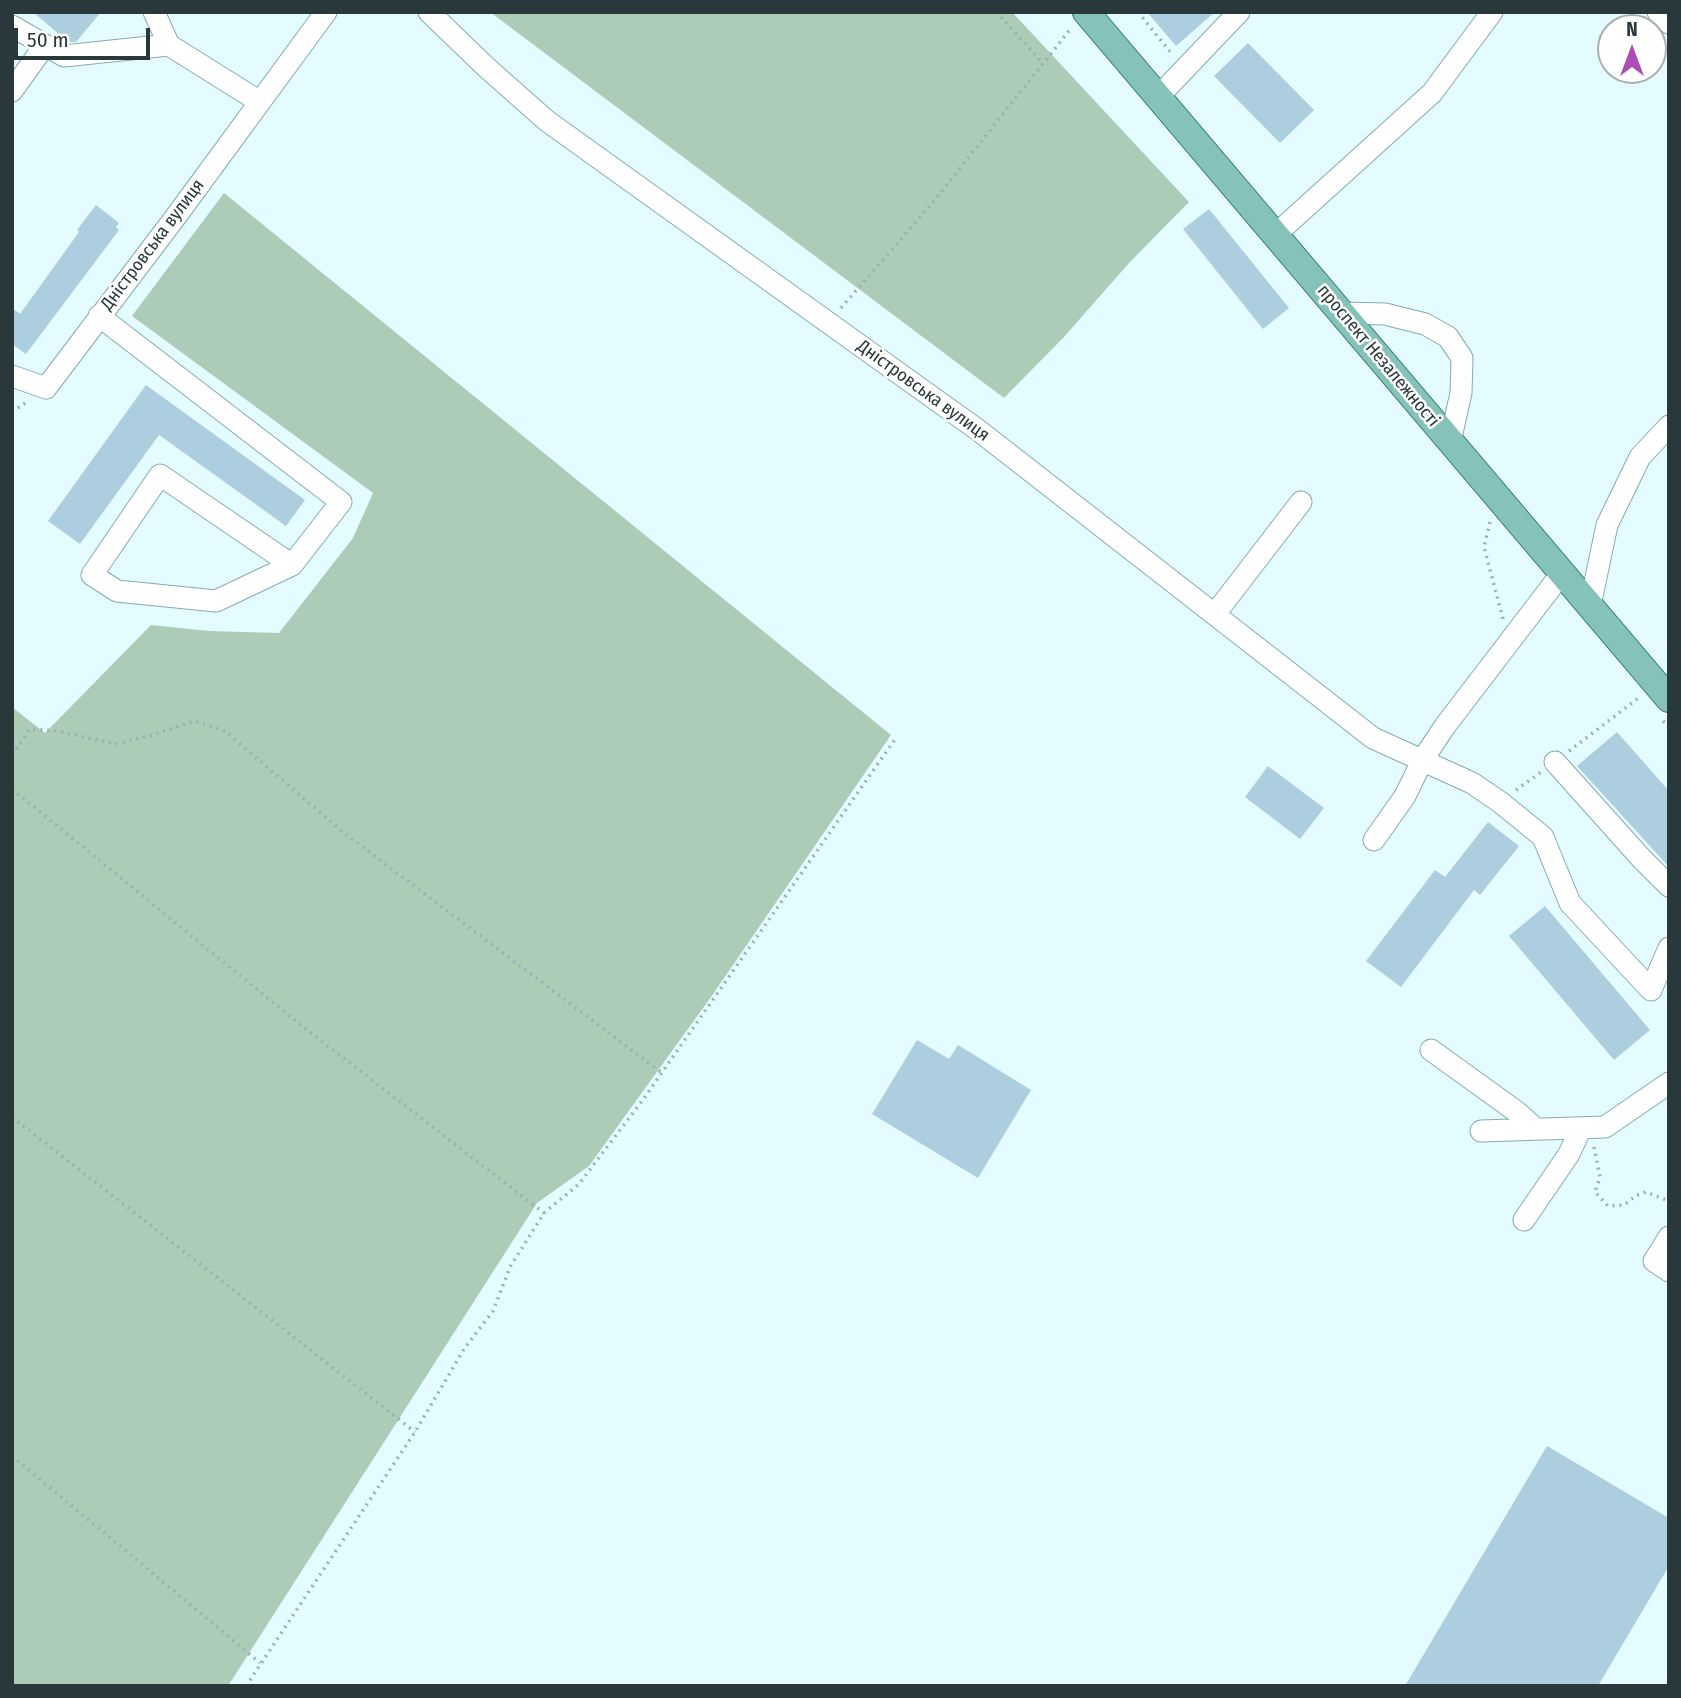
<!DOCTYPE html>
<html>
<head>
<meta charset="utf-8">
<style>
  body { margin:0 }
  #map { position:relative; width:1681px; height:1698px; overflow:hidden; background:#e4fcff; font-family:"Fira Sans Condensed",sans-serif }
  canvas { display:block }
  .frame { position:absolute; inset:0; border:14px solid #29393b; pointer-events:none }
  .north { position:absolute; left:1597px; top:14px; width:70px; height:70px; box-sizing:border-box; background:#fff; border:2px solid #a9b0b1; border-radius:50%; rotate:0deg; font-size:19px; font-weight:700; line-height:28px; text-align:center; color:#29393b }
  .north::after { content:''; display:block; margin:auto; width:24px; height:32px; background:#ad4eb6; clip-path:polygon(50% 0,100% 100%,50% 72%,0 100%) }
  .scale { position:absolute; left:14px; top:28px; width:136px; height:32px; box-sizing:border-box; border:4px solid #29393b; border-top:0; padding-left:9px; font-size:21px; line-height:24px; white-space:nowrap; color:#29393b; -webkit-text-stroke:5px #fff; paint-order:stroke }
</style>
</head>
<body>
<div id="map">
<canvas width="1681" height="1698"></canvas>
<div class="frame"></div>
<div class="north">N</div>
<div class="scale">50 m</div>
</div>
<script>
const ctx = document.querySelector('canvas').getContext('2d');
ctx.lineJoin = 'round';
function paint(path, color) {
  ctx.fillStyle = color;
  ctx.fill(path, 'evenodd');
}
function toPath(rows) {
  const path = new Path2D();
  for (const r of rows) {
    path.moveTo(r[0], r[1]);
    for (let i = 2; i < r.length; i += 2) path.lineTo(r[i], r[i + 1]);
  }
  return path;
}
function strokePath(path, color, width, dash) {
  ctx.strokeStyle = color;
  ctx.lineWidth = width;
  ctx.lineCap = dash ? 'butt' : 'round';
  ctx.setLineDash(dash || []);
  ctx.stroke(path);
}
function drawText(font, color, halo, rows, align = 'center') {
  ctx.font = font + ' "Fira Sans Condensed",sans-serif';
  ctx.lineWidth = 5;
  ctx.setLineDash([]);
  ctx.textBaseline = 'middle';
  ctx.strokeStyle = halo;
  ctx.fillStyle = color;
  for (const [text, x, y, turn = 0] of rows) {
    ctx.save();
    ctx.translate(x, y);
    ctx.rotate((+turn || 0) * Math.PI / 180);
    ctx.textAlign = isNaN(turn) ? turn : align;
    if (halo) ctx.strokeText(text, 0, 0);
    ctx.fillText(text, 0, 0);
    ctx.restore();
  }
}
paint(toPath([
  [490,12,1012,12,1189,202,1129,263,1064,337,1004,398],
  [224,193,891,735,711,997,589,1166,537,1203,228,1686,12,1686,12,707,45,733,151,625,209,631,279,633,353,538,373,493,132,316]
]), '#acccb8');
paint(toPath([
  [33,12,101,12,76,42,68,42],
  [1147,12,1215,12,1176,46],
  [1248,43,1314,110,1280,143,1214,76],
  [96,205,119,223,116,227,119,230,26,354,12,344,12,308,20,314,79,232,77,230],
  [1209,209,1289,308,1263,329,1183,229],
  [146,385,305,500,286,526,159,435,80,544,48,521],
  [1617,732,1669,791,1669,867,1577,766],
  [1268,766,1324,808,1300,839,1245,797],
  [1488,822,1519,846,1480,895,1474,890,1401,987,1366,961,1435,870,1445,877],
  [1545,906,1650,1030,1614,1060,1509,936],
  [917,1040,949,1059,958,1045,1031,1090,978,1178,872,1114],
  [1547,1446,1669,1518,1669,1566,1598,1686,1405,1686]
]), '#adcede');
const minor = toPath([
  [154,12,169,45],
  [429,12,486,67,547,121,978,430,1373,738,1472,783,1500,802,1543,837,1570,903,1651,990,1669,948],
  [1658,12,1669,23],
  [12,26,64,56,169,45,260,102],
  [12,91,45,45],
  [1158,97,1239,12],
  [1275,235,1432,93,1492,12],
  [1342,313,1385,314,1425,324,1448,337,1462,358,1461,393,1450,442],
  [99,316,341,502,292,565,216,601,117,591,92,575,160,475,292,565],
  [12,376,46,388,177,215,326,12],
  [1590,606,1607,525,1640,457,1669,426],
  [1215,614,1301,502],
  [1555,762,1641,858,1669,886],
  [1374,840,1405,796,1423,759,1445,726,1562,573],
  [1431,1050,1517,1112,1536,1129],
  [1481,1131,1605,1127,1669,1083],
  [1524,1220,1569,1154,1581,1128],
  [1669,1237,1654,1261,1669,1271]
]);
const major = toPath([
  [1086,12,1669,699]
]);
strokePath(minor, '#85abaf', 23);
strokePath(major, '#30776e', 28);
strokePath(toPath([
  [996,12,1043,63],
  [1138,12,1172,54],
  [841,308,934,201,1072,27],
  [12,412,28,401],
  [1490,522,1484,547,1503,619],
  [1663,721,1669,727],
  [1569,751,1641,696],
  [12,755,30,729,58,731,115,744,149,736,194,721,225,731,344,833,662,1073],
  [12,789,298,1023,544,1213],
  [1516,790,1541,772],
  [12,1117,415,1432],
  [1594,1147,1600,1177,1595,1192,1608,1206,1624,1205,1637,1195,1646,1192,1669,1201],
  [12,1456,260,1663],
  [246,1686,415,1432,464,1349,493,1311,510,1267,544,1213,579,1184,642,1101,896,738]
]), '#9bafb2', 3.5, [2, 5]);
strokePath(minor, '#fff', 21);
strokePath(major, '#85c2b9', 26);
drawText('18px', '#29393b', '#fff', [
  ["Дністровська вулиця",153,245,-53],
  ["проспект Незалежності",1378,356,50],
  ["Дністровська вулиця",923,391,36]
]);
</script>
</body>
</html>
